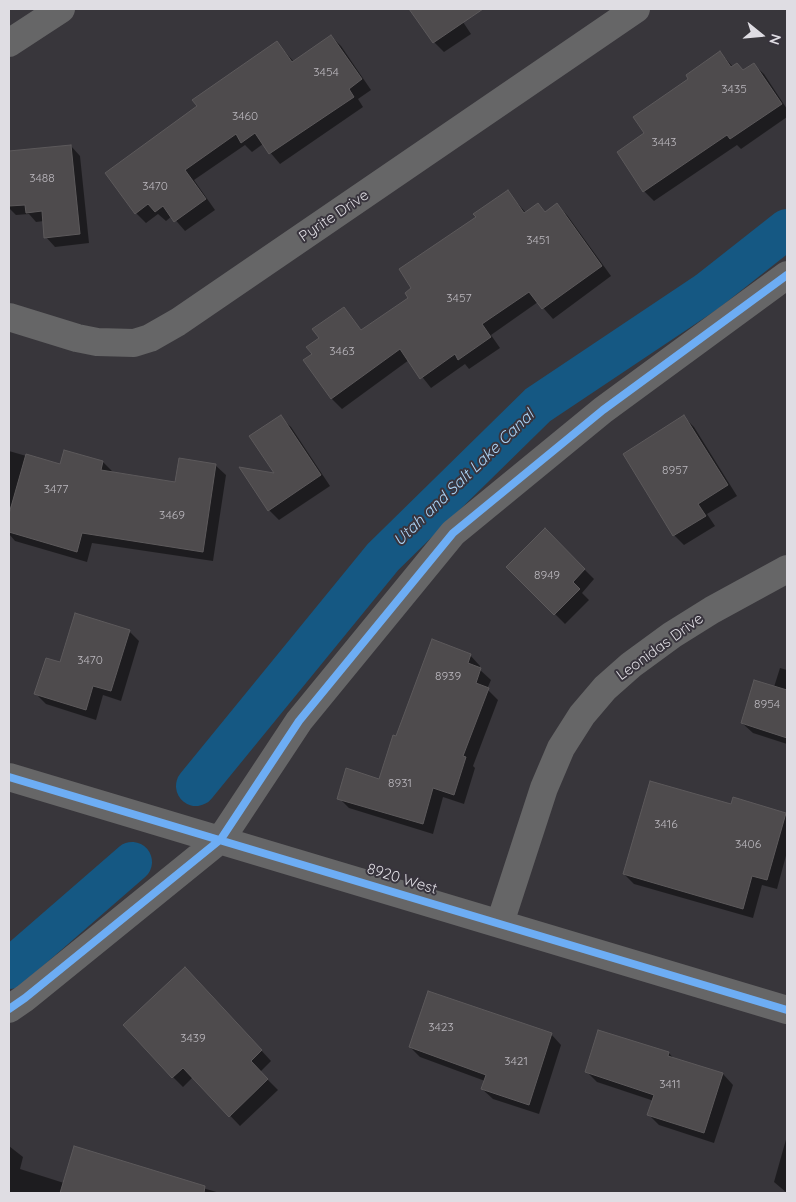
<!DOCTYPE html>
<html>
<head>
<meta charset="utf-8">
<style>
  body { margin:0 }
  #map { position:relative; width:796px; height:1202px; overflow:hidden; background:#38363b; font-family:Quicksand,sans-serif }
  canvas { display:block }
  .frame { position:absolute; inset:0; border:10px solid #dfdde3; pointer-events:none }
  .north { position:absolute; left:736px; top:10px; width:50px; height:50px; -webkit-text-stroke:4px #38343d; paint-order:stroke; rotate:107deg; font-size:14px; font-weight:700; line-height:20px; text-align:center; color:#dfdde3 }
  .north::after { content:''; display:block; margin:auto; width:18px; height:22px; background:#dfdde3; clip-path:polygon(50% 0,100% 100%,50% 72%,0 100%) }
</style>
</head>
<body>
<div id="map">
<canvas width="796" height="1202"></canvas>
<div class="frame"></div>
<div class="north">N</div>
</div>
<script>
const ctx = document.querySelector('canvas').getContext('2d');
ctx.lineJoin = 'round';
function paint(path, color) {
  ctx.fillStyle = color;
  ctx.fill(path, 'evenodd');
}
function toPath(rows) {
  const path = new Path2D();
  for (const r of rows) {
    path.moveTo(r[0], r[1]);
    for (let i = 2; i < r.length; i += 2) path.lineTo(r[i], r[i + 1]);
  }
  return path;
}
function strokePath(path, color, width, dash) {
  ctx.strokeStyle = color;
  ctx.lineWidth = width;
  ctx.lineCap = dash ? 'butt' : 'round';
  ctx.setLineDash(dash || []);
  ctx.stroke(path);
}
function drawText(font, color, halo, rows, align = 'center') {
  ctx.font = font + ' Quicksand,sans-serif';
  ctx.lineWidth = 4;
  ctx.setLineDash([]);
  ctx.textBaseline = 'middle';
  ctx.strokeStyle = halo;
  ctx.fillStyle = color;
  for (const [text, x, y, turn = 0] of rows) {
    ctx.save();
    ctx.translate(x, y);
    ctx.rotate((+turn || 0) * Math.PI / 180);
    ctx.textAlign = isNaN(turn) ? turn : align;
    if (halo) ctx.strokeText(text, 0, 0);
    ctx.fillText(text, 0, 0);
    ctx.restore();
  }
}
paint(toPath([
  [411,9,465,9,467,11,459,16,471,34,444,52,434,42],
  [331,36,341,46,371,90,358,99,363,107,280,164,263,144,252,152,245,145,194,180,215,210,185,231,172,216,166,221,158,214,146,223,136,213,107,173,198,107,277,43,294,62],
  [720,52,733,67,744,71,753,64,764,74,787,109,787,117,741,149,737,145,654,201,644,191,646,133,690,79],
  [71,146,80,156,89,243,55,247,46,237,44,221,36,222,29,214,16,215,9,208,9,152],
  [507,191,526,213,538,204,546,213,557,205,567,215,611,276,553,319,538,302,491,335,500,348,469,369,465,364,431,388,409,360,342,409,332,399,304,361,314,354,320,339,344,309,362,331,410,298,477,218],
  [280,417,291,427,330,486,279,520,269,510,242,469,277,474],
  [684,417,694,427,737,496,707,514,715,526,684,545,674,535],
  [9,451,61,466,103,462,113,472,176,483,215,465,226,475,213,561,92,543,87,562,15,541,9,534,9,519,12,507,9,506],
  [545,530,594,579,582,593,589,600,565,624,508,567],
  [129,631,139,641,121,701,103,695,96,720,46,704,36,694,60,663],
  [470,655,480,666,479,669,491,680,487,689,498,700,473,766,475,768,464,804,443,797,433,834,349,808,339,798,380,780,396,738],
  [780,668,787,670,787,744,753,733,742,723,774,687],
  [732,806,787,816,787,852,777,889,762,885,753,918,634,884,624,874],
  [195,978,271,1061,260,1072,278,1090,240,1126,193,1077,183,1087,173,1077],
  [551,1034,561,1045,539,1114,493,1099,482,1089,485,1081,420,1057,410,1047],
  [669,1053,674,1059,723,1074,733,1085,714,1143,659,1125,649,1115,654,1101,597,1082,587,1072],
  [787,1136,787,1193,774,1182],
  [9,1146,23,1157,20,1169,64,1183,157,1175,220,1193,9,1193]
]), '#0007');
strokePath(toPath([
  [196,786,383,557,538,405,707,292,787,229],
  [9,969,132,862]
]), '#155883', 40);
const building = toPath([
  [409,9,483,9,433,43,409,9],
  [331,35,362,79,349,89,354,97,269,154,255,133,241,143,236,134,185,170,206,199,174,222,163,206,155,212,148,204,135,214,105,173,197,106,192,100,277,41,292,62,331,35],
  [720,51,731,67,737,63,743,70,754,63,782,104,730,139,727,135,643,192,617,152,644,133,633,117,688,79,686,75,720,51],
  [71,145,80,234,44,238,42,211,26,213,25,205,9,206,9,151,71,145],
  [508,190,524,213,538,203,545,212,557,203,602,266,542,309,529,292,482,324,491,337,458,360,455,354,420,379,400,349,331,399,303,360,312,354,306,347,319,338,312,329,344,307,361,330,408,298,405,293,411,288,399,269,476,217,473,214,508,190],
  [281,415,321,475,268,511,239,467,274,473,249,436,281,415],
  [684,415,728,485,698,504,706,516,673,536,623,454,684,415],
  [64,450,103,461,101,470,175,482,179,458,216,464,203,552,82,533,77,552,9,532,9,514,26,454,60,464,64,450],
  [545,528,585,569,573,582,580,589,554,615,506,567,545,528],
  [75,613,130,630,111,691,93,686,86,710,34,694,46,658,60,662,75,613],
  [432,639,471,654,468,663,481,668,476,683,489,688,463,756,466,757,454,795,433,788,423,824,337,799,346,768,379,779,393,735,396,736,432,639],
  [754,680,787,690,787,738,741,723,754,680],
  [650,781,731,804,733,797,786,813,767,880,752,876,743,909,623,874,650,781],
  [185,967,262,1050,251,1061,268,1079,229,1117,183,1068,172,1078,123,1025,185,967],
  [428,991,552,1033,529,1105,481,1089,486,1075,409,1047,428,991],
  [598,1030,669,1052,668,1056,723,1073,704,1133,647,1115,654,1095,585,1072,598,1030],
  [74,1146,205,1186,204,1193,60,1193,74,1146]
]);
paint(building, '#4e4b4d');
strokePath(building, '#5c595b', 1);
strokePath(toPath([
  [9,43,61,9],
  [9,317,77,338,97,342,134,343,150,338,178,322,636,9],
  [9,777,787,1010],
  [500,923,544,788,561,748,582,715,605,688,631,665,672,635,712,610,787,569],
  [9,1009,25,998,221,839,299,721,453,533,603,410,787,275]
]), '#666667', 28);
strokePath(toPath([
  [9,777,787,1010],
  [9,1009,25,998,221,839,299,721,453,533,603,410,787,275]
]), '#6dadf4', 8);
drawText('12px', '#bbb8be', null, [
  ["3454",326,72],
  ["3435",734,89],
  ["3460",245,116],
  ["3443",664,142],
  ["3488",42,178],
  ["3470",155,186],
  ["3451",538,240],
  ["3457",459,298],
  ["3463",342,351],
  ["8957",675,470],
  ["3477",56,489],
  ["3469",172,515],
  ["8949",547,575],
  ["3470",90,660],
  ["8939",448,676],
  ["8954",767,704],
  ["8931",400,783],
  ["3416",666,824],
  ["3406",748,844],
  ["3423",441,1027],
  ["3439",193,1038],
  ["3421",516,1061],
  ["3411",670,1084]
]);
drawText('15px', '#dfdde3', '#38343d', [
  ["Pyrite Drive",334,216,-34],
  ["Leonidas Drive",660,647,-36],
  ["8920 West",402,879,17]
]);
drawText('italic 16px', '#add5f7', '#38343d', [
  ["Utah and Salt Lake Canal",464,478,-44]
]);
</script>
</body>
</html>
